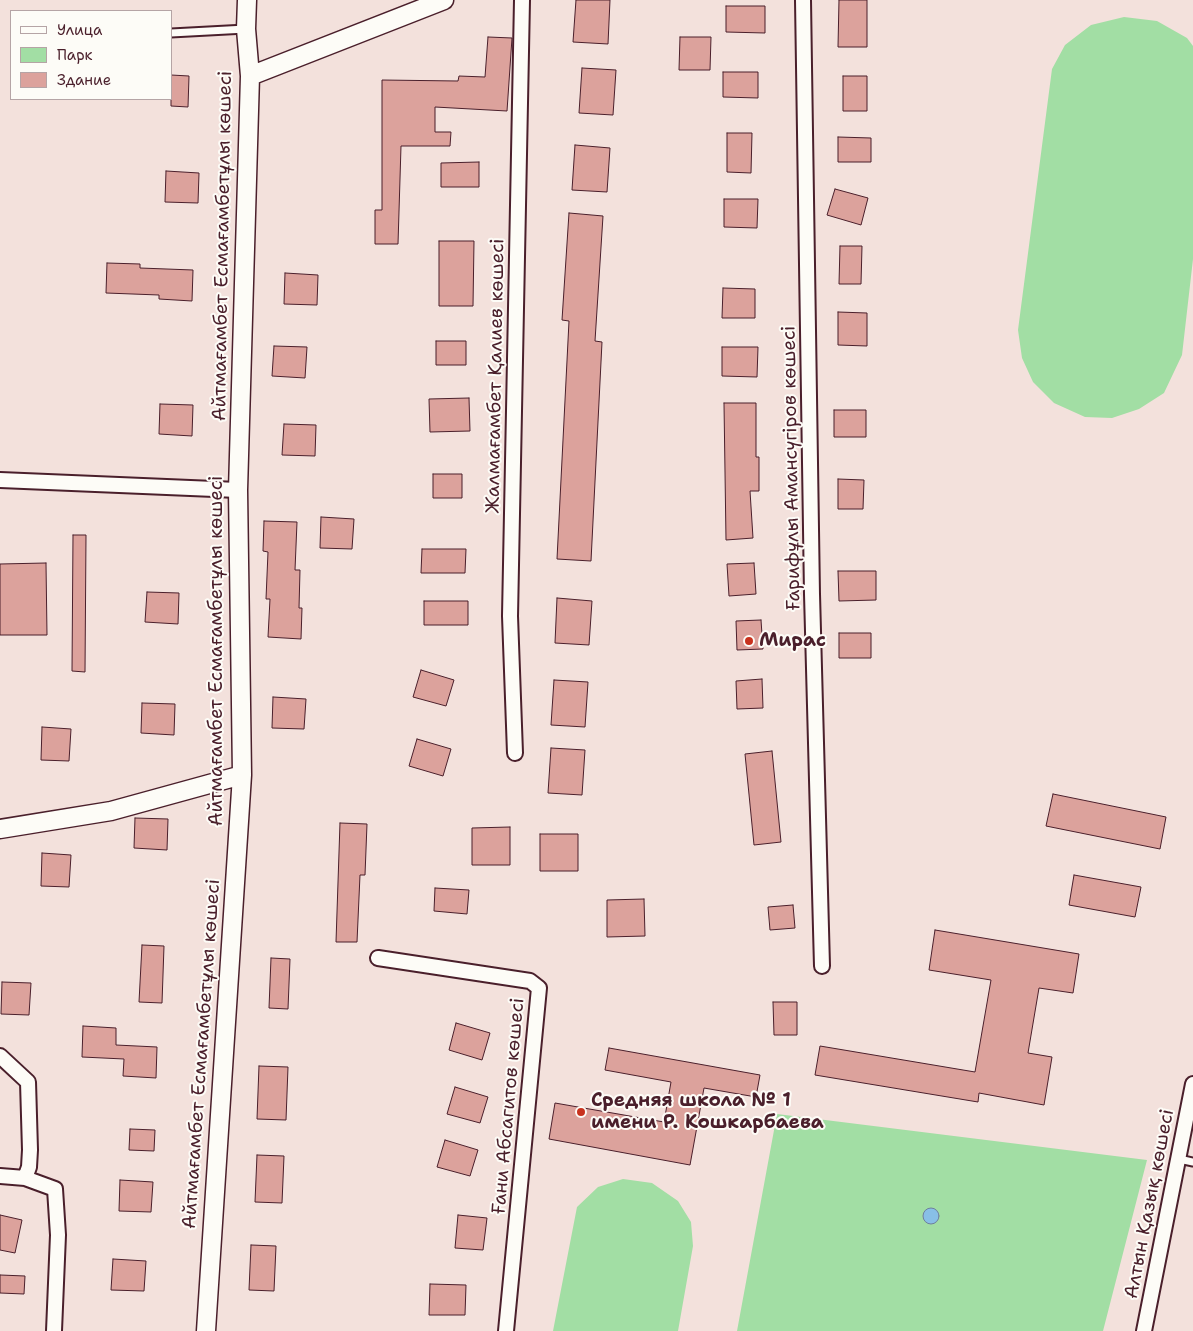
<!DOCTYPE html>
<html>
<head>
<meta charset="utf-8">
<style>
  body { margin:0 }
  #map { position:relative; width:1193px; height:1331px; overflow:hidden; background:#f3e1dc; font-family:"Shantell Sans",sans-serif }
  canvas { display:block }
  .legend { position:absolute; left:10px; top:10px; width:162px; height:90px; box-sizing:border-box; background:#fdfcf7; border:1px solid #b5a4a5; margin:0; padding:6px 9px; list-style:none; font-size:15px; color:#4a1f2b }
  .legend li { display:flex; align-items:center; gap:10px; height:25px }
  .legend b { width:25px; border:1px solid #b5a4a5 }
</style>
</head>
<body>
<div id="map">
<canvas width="1193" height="1331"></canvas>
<ul class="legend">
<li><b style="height:6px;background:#fdfcf7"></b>Улица</li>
<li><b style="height:14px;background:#a2dea4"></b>Парк</li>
<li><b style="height:14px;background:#dca29c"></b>Здание</li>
</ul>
</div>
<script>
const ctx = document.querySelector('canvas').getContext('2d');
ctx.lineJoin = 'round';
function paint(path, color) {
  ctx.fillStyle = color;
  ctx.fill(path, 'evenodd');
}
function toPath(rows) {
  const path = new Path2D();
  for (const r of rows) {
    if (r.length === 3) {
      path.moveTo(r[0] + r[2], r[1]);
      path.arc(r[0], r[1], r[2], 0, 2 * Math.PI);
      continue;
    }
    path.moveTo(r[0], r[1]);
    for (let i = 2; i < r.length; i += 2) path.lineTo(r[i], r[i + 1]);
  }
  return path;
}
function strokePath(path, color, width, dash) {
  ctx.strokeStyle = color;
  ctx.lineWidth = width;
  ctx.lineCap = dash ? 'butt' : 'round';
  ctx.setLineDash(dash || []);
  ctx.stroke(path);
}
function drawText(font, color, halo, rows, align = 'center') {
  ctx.font = font + ' "Shantell Sans",sans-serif';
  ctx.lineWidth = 4;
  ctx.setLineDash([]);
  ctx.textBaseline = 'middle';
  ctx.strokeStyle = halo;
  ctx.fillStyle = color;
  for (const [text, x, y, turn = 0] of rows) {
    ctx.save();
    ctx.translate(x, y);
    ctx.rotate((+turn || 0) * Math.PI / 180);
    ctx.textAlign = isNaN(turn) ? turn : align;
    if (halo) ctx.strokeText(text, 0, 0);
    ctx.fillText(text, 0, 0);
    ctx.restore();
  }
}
paint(toPath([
  [1124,17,1157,21,1187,38,1193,46,1193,259,1182,355,1164,393,1139,409,1112,418,1085,417,1054,403,1033,382,1022,358,1018,330,1052,69,1065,45,1091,25],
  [777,1114,1147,1160,1103,1331,737,1331],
  [623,1179,652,1183,678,1201,691,1222,693,1246,678,1331,553,1331,577,1207,598,1187]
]), '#a2dea4');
const water = toPath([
  [931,1216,8]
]);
paint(water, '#88bfe6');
strokePath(water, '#6f7f9b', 1);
const building = toPath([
  [576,0,610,0,608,44,573,42,576,0],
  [839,0,867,0,867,47,838,47,839,0],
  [726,6,765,6,765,33,726,32,726,6],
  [488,37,512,38,507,111,435,107,435,132,451,132,450,146,401,146,398,244,375,244,375,210,382,210,382,80,458,81,459,76,485,77,488,37],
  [680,37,711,37,710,70,679,70,680,37],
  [582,68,616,70,613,115,579,113,582,68],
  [723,72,758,72,758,98,723,97,723,72],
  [171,75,189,76,188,107,171,106,171,75],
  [843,76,867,76,867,111,843,111,843,76],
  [727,133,752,133,751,173,727,172,727,133],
  [838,137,871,138,871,162,838,162,838,137],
  [575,145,610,148,607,192,572,190,575,145],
  [479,162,479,187,441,187,441,163,479,162],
  [166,171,199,173,198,203,165,202,166,171],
  [835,189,868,198,861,225,827,215,835,189],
  [724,199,758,199,757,228,724,227,724,199],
  [569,213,603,216,595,341,602,342,591,561,557,559,569,321,562,320,569,213],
  [439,241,474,241,473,306,439,306,439,241],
  [840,246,862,246,861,284,839,284,840,246],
  [107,263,140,264,140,268,193,270,192,301,159,299,159,295,106,293,107,263],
  [285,273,318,275,317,305,284,304,285,273],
  [723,288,755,289,755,318,722,318,723,288],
  [838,312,867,313,867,346,838,345,838,312],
  [436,341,466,341,466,365,436,365,436,341],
  [274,346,307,347,305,378,272,376,274,346],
  [722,347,758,347,757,377,722,376,722,347],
  [469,398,470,431,430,432,429,399,469,398],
  [724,403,756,403,756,457,759,457,759,491,750,491,753,538,726,540,724,403],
  [160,404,193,405,192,436,159,434,160,404],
  [834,410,866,410,866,437,834,437,834,410],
  [284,424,316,425,315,456,282,455,284,424],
  [433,474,462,474,462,498,433,498,433,474],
  [838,479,864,480,863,509,838,509,838,479],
  [321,517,354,519,352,549,320,548,321,517],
  [264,521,297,522,295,570,300,570,299,608,302,608,301,639,268,637,270,599,266,599,268,552,263,551,264,521],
  [73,535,86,535,85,672,72,671,73,535],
  [422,549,466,549,465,573,421,573,422,549],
  [46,563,47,635,0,635,0,564,46,563],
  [754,563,756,594,729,596,727,564,754,563],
  [838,571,876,571,876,600,839,601,838,571],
  [147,592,179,593,178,624,145,622,147,592],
  [557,598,592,601,589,645,555,643,557,598],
  [424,601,468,601,468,625,424,625,424,601],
  [761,620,763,649,737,650,736,621,761,620],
  [839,633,871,633,871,658,839,658,839,633],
  [421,670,454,680,446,706,413,697,421,670],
  [762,679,763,708,737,709,736,681,762,679],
  [554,680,588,682,585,727,551,725,554,680],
  [273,697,306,699,304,729,272,728,273,697],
  [142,703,175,704,174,735,141,733,142,703],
  [42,727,71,729,69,761,41,760,42,727],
  [417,739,451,749,443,776,409,766,417,739],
  [551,748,585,750,582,795,548,793,551,748],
  [772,751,781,842,754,845,745,754,772,751],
  [1053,794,1166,817,1160,849,1046,826,1053,794],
  [135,818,168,819,167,850,134,848,135,818],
  [340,823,367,824,365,875,360,875,357,942,336,942,340,823],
  [510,827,510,865,472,865,472,828,510,827],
  [540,834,578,834,578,871,540,871,540,834],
  [42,853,71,855,69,887,41,886,42,853],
  [1074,875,1141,887,1135,917,1069,905,1074,875],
  [435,888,469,890,467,914,434,911,435,888],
  [644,899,645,936,607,937,607,900,644,899],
  [793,905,795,928,770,930,768,907,793,905],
  [935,930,1079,954,1073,993,1039,988,1028,1053,1052,1057,1044,1105,979,1093,978,1102,815,1075,820,1046,975,1072,991,980,929,970,935,930],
  [142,945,164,946,162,1003,139,1002,142,945],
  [271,958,290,959,288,1009,269,1008,271,958],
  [2,982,31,983,29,1015,1,1014,2,982],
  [773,1002,797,1002,797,1035,774,1035,773,1002],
  [456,1023,490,1033,482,1060,449,1050,456,1023],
  [83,1026,116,1028,116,1045,157,1047,156,1078,123,1076,124,1059,82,1057,83,1026],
  [609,1048,760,1075,756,1097,704,1088,690,1165,549,1139,555,1103,664,1122,671,1082,605,1070,609,1048],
  [259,1066,288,1067,286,1120,257,1119,259,1066],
  [455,1087,488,1097,480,1123,447,1114,455,1087],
  [130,1129,155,1130,154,1151,129,1150,130,1129],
  [445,1140,478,1150,470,1176,437,1167,445,1140],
  [257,1155,284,1156,282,1203,255,1202,257,1155],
  [120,1180,153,1182,151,1212,119,1211,120,1180],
  [0,1215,22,1220,15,1253,0,1250,0,1215],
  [458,1215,487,1218,483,1250,455,1248,458,1215],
  [251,1245,276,1246,274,1291,249,1290,251,1245],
  [113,1259,146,1261,144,1291,111,1290,113,1259],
  [0,1275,25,1276,24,1294,0,1293,0,1275],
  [430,1284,466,1285,465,1315,429,1315,430,1284]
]);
paint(building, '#dca29c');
strokePath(building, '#4a1f2b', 1);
const service = toPath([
  [171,33,246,29],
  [1179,1159,1193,1162]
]);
const minor = toPath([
  [803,0,812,594,822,966],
  [0,480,238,490],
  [515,753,510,616,522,0],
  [378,958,530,981,539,988,506,1331],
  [0,1056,28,1082,30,1150,29,1167,25,1178],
  [0,1176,25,1178,55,1189,58,1235,54,1331],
  [1144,1331,1193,1084]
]);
const tertiary = toPath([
  [250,76,444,0],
  [0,829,111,811,242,775],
  [206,1331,242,775,238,490,250,76,246,29,247,0]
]);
strokePath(service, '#4a1f2b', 11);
strokePath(minor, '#4a1f2b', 18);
strokePath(tertiary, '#4a1f2b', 21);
strokePath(service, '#fdfcf7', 7);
strokePath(minor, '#fdfcf7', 14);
strokePath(tertiary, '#fdfcf7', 18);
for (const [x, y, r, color] of [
  [749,641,5,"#c8321e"],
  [581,1112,5,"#c8321e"]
]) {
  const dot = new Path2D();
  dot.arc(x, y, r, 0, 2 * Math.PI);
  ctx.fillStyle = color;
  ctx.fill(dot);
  strokePath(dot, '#fdfcf7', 2);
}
drawText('19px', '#4a1f2b', '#fdfcf7', [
  ["Айтмағамбет Есмағамбетұлы көшесі",223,246,-89],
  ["Жалмағамбет Қалиев көшесі",496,376,-89],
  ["Ғарифұлы Амансүгіров көшесі",792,468,-91],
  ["Айтмағамбет Есмағамбетұлы көшесі",217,651,-90],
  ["Айтмағамбет Есмағамбетұлы көшесі",202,1054,-86],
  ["Ғани Абсагитов көшесі",509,1106,-85],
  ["Алтын Қазық көшесі",1150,1204,-79]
]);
drawText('bold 19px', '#4a1f2b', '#fdfcf7', [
  ["Мирас",759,641],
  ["Средняя школа № 1",591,1101],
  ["имени Р. Кошкарбаева",591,1123]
], 'left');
</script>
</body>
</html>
